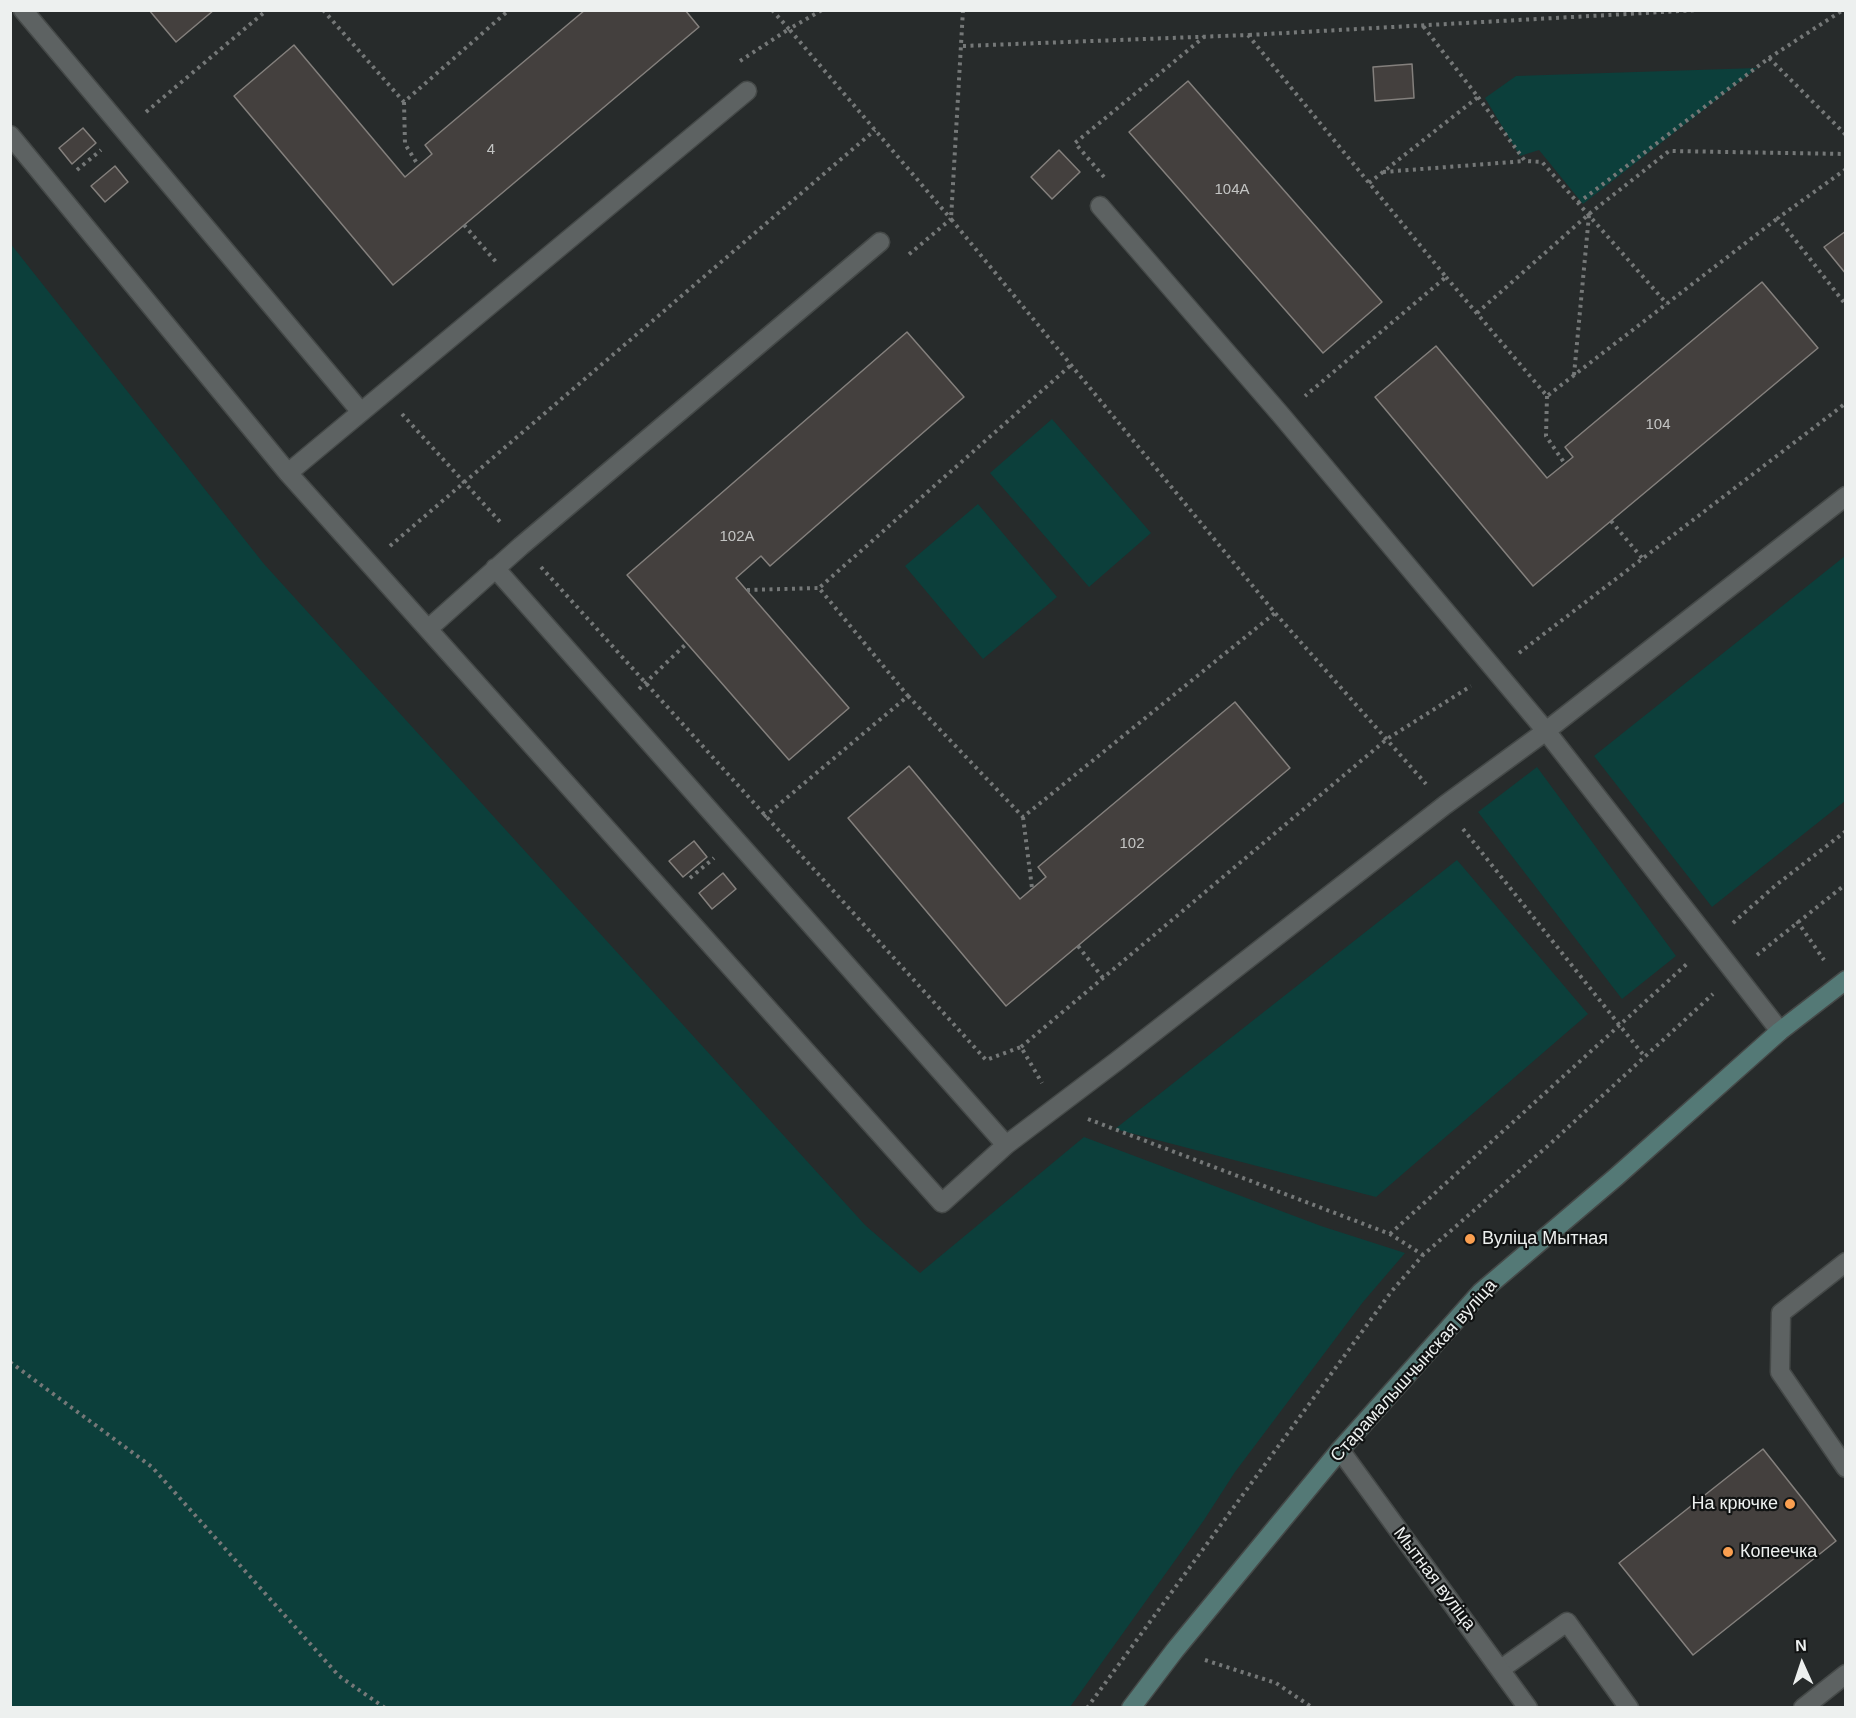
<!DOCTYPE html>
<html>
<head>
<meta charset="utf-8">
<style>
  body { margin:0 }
  #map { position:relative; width:1856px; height:1718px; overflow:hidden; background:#272b2b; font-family:Arial,sans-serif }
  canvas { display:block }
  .frame { position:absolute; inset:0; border:12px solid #edf0ef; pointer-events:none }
  .north { position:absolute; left:1772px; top:1634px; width:60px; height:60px; -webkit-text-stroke:4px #111313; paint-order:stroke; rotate:357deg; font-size:16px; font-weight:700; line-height:24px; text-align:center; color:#edf0ef }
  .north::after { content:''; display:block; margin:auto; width:21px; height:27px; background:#edf0ef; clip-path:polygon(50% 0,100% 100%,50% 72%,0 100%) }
</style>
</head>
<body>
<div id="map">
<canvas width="1856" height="1718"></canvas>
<div class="frame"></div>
<div class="north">N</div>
</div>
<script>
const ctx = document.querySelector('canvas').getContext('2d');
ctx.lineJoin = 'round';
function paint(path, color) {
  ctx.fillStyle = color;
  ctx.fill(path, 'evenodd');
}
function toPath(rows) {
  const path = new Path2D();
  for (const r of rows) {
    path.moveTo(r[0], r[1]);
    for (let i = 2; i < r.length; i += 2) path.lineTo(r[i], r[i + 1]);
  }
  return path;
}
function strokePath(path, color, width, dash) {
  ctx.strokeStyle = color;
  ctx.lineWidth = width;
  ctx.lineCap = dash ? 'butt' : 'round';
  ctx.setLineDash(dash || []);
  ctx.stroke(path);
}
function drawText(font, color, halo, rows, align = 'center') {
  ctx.font = font + ' Arial,sans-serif';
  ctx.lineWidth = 4.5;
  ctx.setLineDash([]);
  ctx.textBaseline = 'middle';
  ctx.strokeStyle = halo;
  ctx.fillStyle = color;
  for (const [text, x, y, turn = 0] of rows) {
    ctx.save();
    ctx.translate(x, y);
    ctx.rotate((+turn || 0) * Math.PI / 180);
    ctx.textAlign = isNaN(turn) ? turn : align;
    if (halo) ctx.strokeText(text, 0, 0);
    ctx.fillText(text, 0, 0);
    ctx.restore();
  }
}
paint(toPath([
  [1757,68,1583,204,1539,150,1520,156,1485,98,1516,76],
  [10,243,264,564,865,1225,920,1273,1084,1137,1321,1226,1405,1253,1363,1302,1235,1472,1204,1520,1070,1707,11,1707],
  [1052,419,1151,533,1089,587,990,473],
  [978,504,1057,597,983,659,905,566],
  [1845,556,1845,801,1712,907,1594,756],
  [1537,767,1676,956,1622,999,1478,812],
  [1457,860,1588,1014,1376,1197,1115,1129]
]), '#0c3f3b');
const building = toPath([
  [149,10,214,10,176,42,149,10],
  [685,10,699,27,393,285,234,96,294,45,405,177,432,154,425,145,585,10,685,10],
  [1412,64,1414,98,1375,101,1373,67,1412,64],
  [1188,81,1382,302,1323,353,1129,132,1188,81],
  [83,128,96,143,72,164,59,148,83,128],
  [1059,150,1080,172,1052,199,1031,177,1059,150],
  [115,166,128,182,105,202,91,186,115,166],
  [1846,231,1846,274,1824,247,1846,231],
  [1762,282,1818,348,1533,586,1375,397,1436,346,1547,478,1573,457,1565,447,1762,282],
  [907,332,964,397,770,566,761,556,736,578,849,708,789,760,627,575,907,332],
  [1235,702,1290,768,1006,1006,848,818,909,766,1020,899,1046,877,1038,867,1235,702],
  [694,841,707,857,683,877,669,861,694,841],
  [723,873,736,889,712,909,699,893,723,873],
  [1763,1449,1836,1541,1693,1655,1619,1563,1763,1449]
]);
paint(building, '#44403e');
strokePath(building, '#84807d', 1.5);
const service = toPath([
  [23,10,361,412],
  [10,135,288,473,942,1203,1006,1145,1117,1061,1445,805,1546,731,1846,496],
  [1100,206,1281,415,1546,731,1780,1031],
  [288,473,747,91],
  [495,568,1006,1145],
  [428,629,521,546,880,242],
  [1846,1262,1781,1313,1780,1372,1846,1468],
  [1501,1669,1567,1622,1629,1708]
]);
const minor = toPath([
  [1340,1450,1528,1708],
  [1803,1708,1846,1674]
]);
const secondary = toPath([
  [1131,1708,1175,1650,1340,1450,1481,1292,1616,1177,1780,1031,1846,980]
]);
strokePath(service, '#454948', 21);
strokePath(minor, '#454948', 21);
strokePath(secondary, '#454948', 21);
strokePath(toPath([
  [323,10,404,102,509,10],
  [772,10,789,29,822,10],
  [963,10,951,219,1275,613,1426,784],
  [1249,35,1699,10],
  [963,46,1248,35,1446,277,1305,396],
  [1769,58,1843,10],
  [740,61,789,29,875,130,951,219,907,256],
  [1478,97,1525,161,1542,162,1667,304],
  [404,102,405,144,418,165],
  [146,112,267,10],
  [1846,169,1778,218,1846,305],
  [77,170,101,150],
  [1383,172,1525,161],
  [1104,177,1075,143,1204,37],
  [1369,183,1478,97,1423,26],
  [1578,203,1769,58,1846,135],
  [464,225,497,263],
  [1446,277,1547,396,1778,218],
  [1477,313,1589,214,1669,151,1846,154],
  [1574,375,1589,215],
  [1547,396,1546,436,1565,464],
  [402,414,502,524],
  [1611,521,1642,558],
  [390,546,875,130],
  [541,567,986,1060,1021,1047,1042,1083],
  [747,590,819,588],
  [1519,653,1846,403],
  [639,689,686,644],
  [908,696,1023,817,1275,613],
  [764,817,908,696,819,588,1071,365],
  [1023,817,1032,888],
  [1463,829,1645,1057],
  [690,878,714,858],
  [1797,921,1824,960],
  [1733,923,1776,885,1846,831],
  [1078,946,1103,978],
  [1757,955,1846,884],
  [1021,1047,1387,739,1471,686],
  [1088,1119,1390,1234,1423,1255],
  [1390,1234,1689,962],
  [10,1362,152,1467,339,1676,385,1708],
  [1205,1660,1276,1683,1313,1708],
  [1087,1708,1391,1292,1423,1255,1551,1143,1713,994]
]), '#757878', 4, [3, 4.5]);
strokePath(service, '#5d6262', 18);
strokePath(minor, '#5d6262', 18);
strokePath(secondary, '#547976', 18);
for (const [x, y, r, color] of [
  [1470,1239,6,"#fa9f50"],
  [1790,1504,6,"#fa9f50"],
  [1728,1552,6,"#fa9f50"]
]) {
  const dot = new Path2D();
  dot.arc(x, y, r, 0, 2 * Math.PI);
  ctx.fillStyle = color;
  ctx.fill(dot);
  strokePath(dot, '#111313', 2);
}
drawText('15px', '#c3c4c3', null, [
  ["4",491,150],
  ["104А",1232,190],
  ["104",1658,425],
  ["102А",737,537],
  ["102",1132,844]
]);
drawText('18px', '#edf0ef', '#111313', [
  ["Вуліца Мытная",1482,1239],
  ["На крючке",1778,1504,"right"],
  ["Копеечка",1740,1552]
], 'left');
drawText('18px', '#edf0ef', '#111313', [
  ["Старамалышчынская вуліца",1414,1371,-48],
  ["Мытная вуліца",1434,1579,53]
]);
</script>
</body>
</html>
